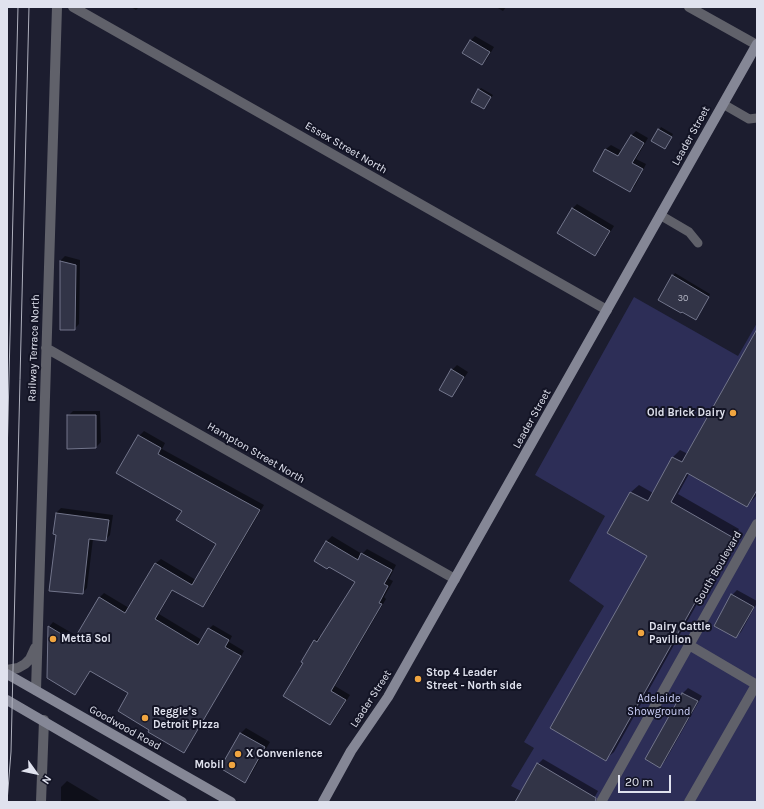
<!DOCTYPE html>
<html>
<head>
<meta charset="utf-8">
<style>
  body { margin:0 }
  #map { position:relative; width:764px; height:809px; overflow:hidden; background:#1c1d2f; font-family:Karla,sans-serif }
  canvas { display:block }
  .frame { position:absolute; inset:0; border:8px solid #e0e2ee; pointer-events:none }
  .north { position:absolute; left:16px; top:753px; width:40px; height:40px; -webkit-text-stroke:3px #131425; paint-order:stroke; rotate:123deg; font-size:11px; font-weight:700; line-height:16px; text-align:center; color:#e0e2ee }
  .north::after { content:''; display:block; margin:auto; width:14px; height:18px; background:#e0e2ee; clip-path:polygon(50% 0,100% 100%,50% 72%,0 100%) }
  .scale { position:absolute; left:618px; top:775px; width:53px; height:18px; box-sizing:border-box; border:2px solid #e0e2ee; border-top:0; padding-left:5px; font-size:12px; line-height:14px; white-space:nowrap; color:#e0e2ee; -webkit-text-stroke:3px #131425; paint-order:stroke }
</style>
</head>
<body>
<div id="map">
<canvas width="764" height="809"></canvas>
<div class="frame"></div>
<div class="north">N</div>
<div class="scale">20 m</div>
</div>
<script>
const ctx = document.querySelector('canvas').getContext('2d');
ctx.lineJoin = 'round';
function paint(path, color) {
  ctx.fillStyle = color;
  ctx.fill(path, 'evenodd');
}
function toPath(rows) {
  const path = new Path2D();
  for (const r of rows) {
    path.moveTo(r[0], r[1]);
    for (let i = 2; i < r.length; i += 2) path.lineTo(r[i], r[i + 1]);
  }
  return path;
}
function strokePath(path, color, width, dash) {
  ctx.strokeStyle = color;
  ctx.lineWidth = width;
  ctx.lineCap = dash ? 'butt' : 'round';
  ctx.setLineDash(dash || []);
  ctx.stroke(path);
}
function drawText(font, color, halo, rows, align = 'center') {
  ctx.font = font + ' Karla,sans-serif';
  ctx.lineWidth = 4;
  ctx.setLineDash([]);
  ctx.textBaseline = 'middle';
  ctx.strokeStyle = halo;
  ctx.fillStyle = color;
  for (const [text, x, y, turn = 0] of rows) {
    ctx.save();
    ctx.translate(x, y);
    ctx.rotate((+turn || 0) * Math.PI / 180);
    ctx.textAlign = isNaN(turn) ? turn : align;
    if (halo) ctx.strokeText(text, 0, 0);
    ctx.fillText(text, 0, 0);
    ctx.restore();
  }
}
paint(toPath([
  [634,297,738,356,757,323,757,802,515,802,521,791,511,786,534,748,524,742,604,606,569,581,605,516,535,475]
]), '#2d2e57');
paint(toPath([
  [131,7,139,7,136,10],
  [496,7,506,7,503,11],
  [475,36,494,47,487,59,482,64,470,41],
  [481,88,493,95,484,108,479,90],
  [661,127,673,134,667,145,653,140],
  [636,131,648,138,636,159,646,164,635,186,630,191,594,171,606,149,611,145,622,151,631,136],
  [577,204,614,226,600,249,595,254,572,209],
  [65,256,80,260,79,324,74,329,60,261],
  [675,273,710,294,698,316,659,299],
  [757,333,757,495,747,506,689,474,678,494,739,529,614,752,606,759,648,556,608,533,631,492,639,485,653,493,673,457,680,450,688,454],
  [457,365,468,372,456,391,452,396,452,370],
  [73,411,100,411,101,442,96,447,68,416],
  [144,431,165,443,162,449,264,505,207,602,203,606,173,589,159,614,202,640,209,629,213,625,232,636,229,642,244,651,188,747,184,752,151,729,130,693,91,670,79,689,75,694,49,627,53,622,77,636,100,597,104,593,129,608,156,563,161,559,196,580,217,543,183,510,118,473,139,436],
  [61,508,113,515,110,535,105,540,93,539,87,588,82,593,57,534,56,513],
  [332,536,362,554,367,549,396,565,389,579,393,581,384,597,386,599,335,686,350,695,335,719,330,724,304,663,315,641,320,636,321,637,356,581,329,566,316,561,327,541],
  [737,590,757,601,757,603,741,632,736,637,732,595],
  [688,688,702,696,665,761,660,766,646,758,683,693],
  [246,728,270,742,250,776,245,781,222,768,241,733],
  [543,759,598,791,592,802,516,802,538,764],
  [67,781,102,802,61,802,61,787]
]), '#0007');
const building = toPath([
  [470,40,490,52,482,65,462,53,470,40],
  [478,89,491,97,484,109,471,102,478,89],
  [658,129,672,137,665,149,651,141,658,129],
  [631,135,644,143,632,163,643,169,630,192,593,171,605,149,618,156,631,135],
  [572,208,610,231,595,256,557,233,572,208],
  [60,261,76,265,75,330,60,330,60,261],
  [672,275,709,297,696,320,682,312,681,313,658,300,672,275],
  [757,329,757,490,747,507,687,473,671,502,732,537,606,761,550,728,647,556,607,533,630,492,648,501,672,457,682,462,757,329],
  [451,369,464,377,452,397,439,390,451,369],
  [67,415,96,415,96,448,67,449,67,415],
  [138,435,161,448,158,454,260,510,203,607,172,590,155,619,198,645,208,628,229,640,225,647,241,656,184,753,148,732,149,730,118,711,128,693,90,671,75,695,47,678,48,626,73,641,99,597,125,613,155,563,192,585,216,544,176,520,182,511,116,473,138,435],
  [56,513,109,520,106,541,89,539,83,594,49,591,56,535,53,534,56,513],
  [326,541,358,560,361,553,392,570,384,584,388,586,379,603,382,604,331,691,346,700,330,725,283,696,303,663,301,662,314,640,317,642,355,582,329,567,327,569,314,561,326,541],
  [731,594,754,607,736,638,714,626,731,594],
  [682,693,698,701,660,768,645,759,682,693],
  [240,733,265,747,245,783,220,768,240,733],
  [537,763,596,798,595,802,515,802,537,763]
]);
paint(building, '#323447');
strokePath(building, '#72758b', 1);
strokePath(toPath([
  [723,104,749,119,757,118],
  [660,215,689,232,698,243]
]), '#60616a', 9);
strokePath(toPath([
  [689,645,757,685],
  [601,802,757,524],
  [689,802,756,685]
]), '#60616a', 10);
strokePath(toPath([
  [73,7,607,310],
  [689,7,757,45],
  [46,348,455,579],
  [7,670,18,668,25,664,30,659,35,648],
  [36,690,57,7],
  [41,802,44,720]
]), '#60616a', 10);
strokePath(toPath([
  [7,674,231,802],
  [7,700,182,802],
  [323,802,351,751,388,697,757,44]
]), '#858796', 10);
strokePath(toPath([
  [7,459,18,7],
  [7,802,11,752,29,7]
]), '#afb1be', 1);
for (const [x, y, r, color] of [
  [733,413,4,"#f1a540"],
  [641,633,4,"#f1a540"],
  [53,639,4,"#f1a540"],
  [418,679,4,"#f1a540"],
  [145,718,4,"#f1a540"],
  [238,754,4,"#f1a540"],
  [232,765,4,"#f1a540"]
]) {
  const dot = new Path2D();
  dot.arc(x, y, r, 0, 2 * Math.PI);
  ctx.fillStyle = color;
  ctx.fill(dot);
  strokePath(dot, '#131425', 1.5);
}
drawText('9px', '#b4b6c4', null, [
  ["30",683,298]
]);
drawText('11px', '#e0e2ee', '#131425', [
  ["Leader Street",691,136,-61],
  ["Essex Street North",346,148,30],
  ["Railway Terrace North",34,348,-88],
  ["Leader Street",532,419,-61],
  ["Hampton Street North",256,453,30],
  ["South Boulevard",718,568,-60],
  ["Leader Street",371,699,-57],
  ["Goodwood Road",125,728,29]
]);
drawText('bold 11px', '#e0e2ee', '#131425', [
  ["Old Brick Dairy",725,413,"right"],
  ["Dairy Cattle",649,627],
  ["Pavilion",649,640],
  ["Mettā Sol",61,639],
  ["Stop 4 Leader",426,673],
  ["Street - North side",426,686],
  ["Reggie’s",153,712],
  ["Detroit Pizza",153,725],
  ["X Convenience",246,754],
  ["Mobil",224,765,"right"]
], 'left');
drawText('11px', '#ced2fb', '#131425', [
  ["Adelaide",659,699],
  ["Showground",659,712]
]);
</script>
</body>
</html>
